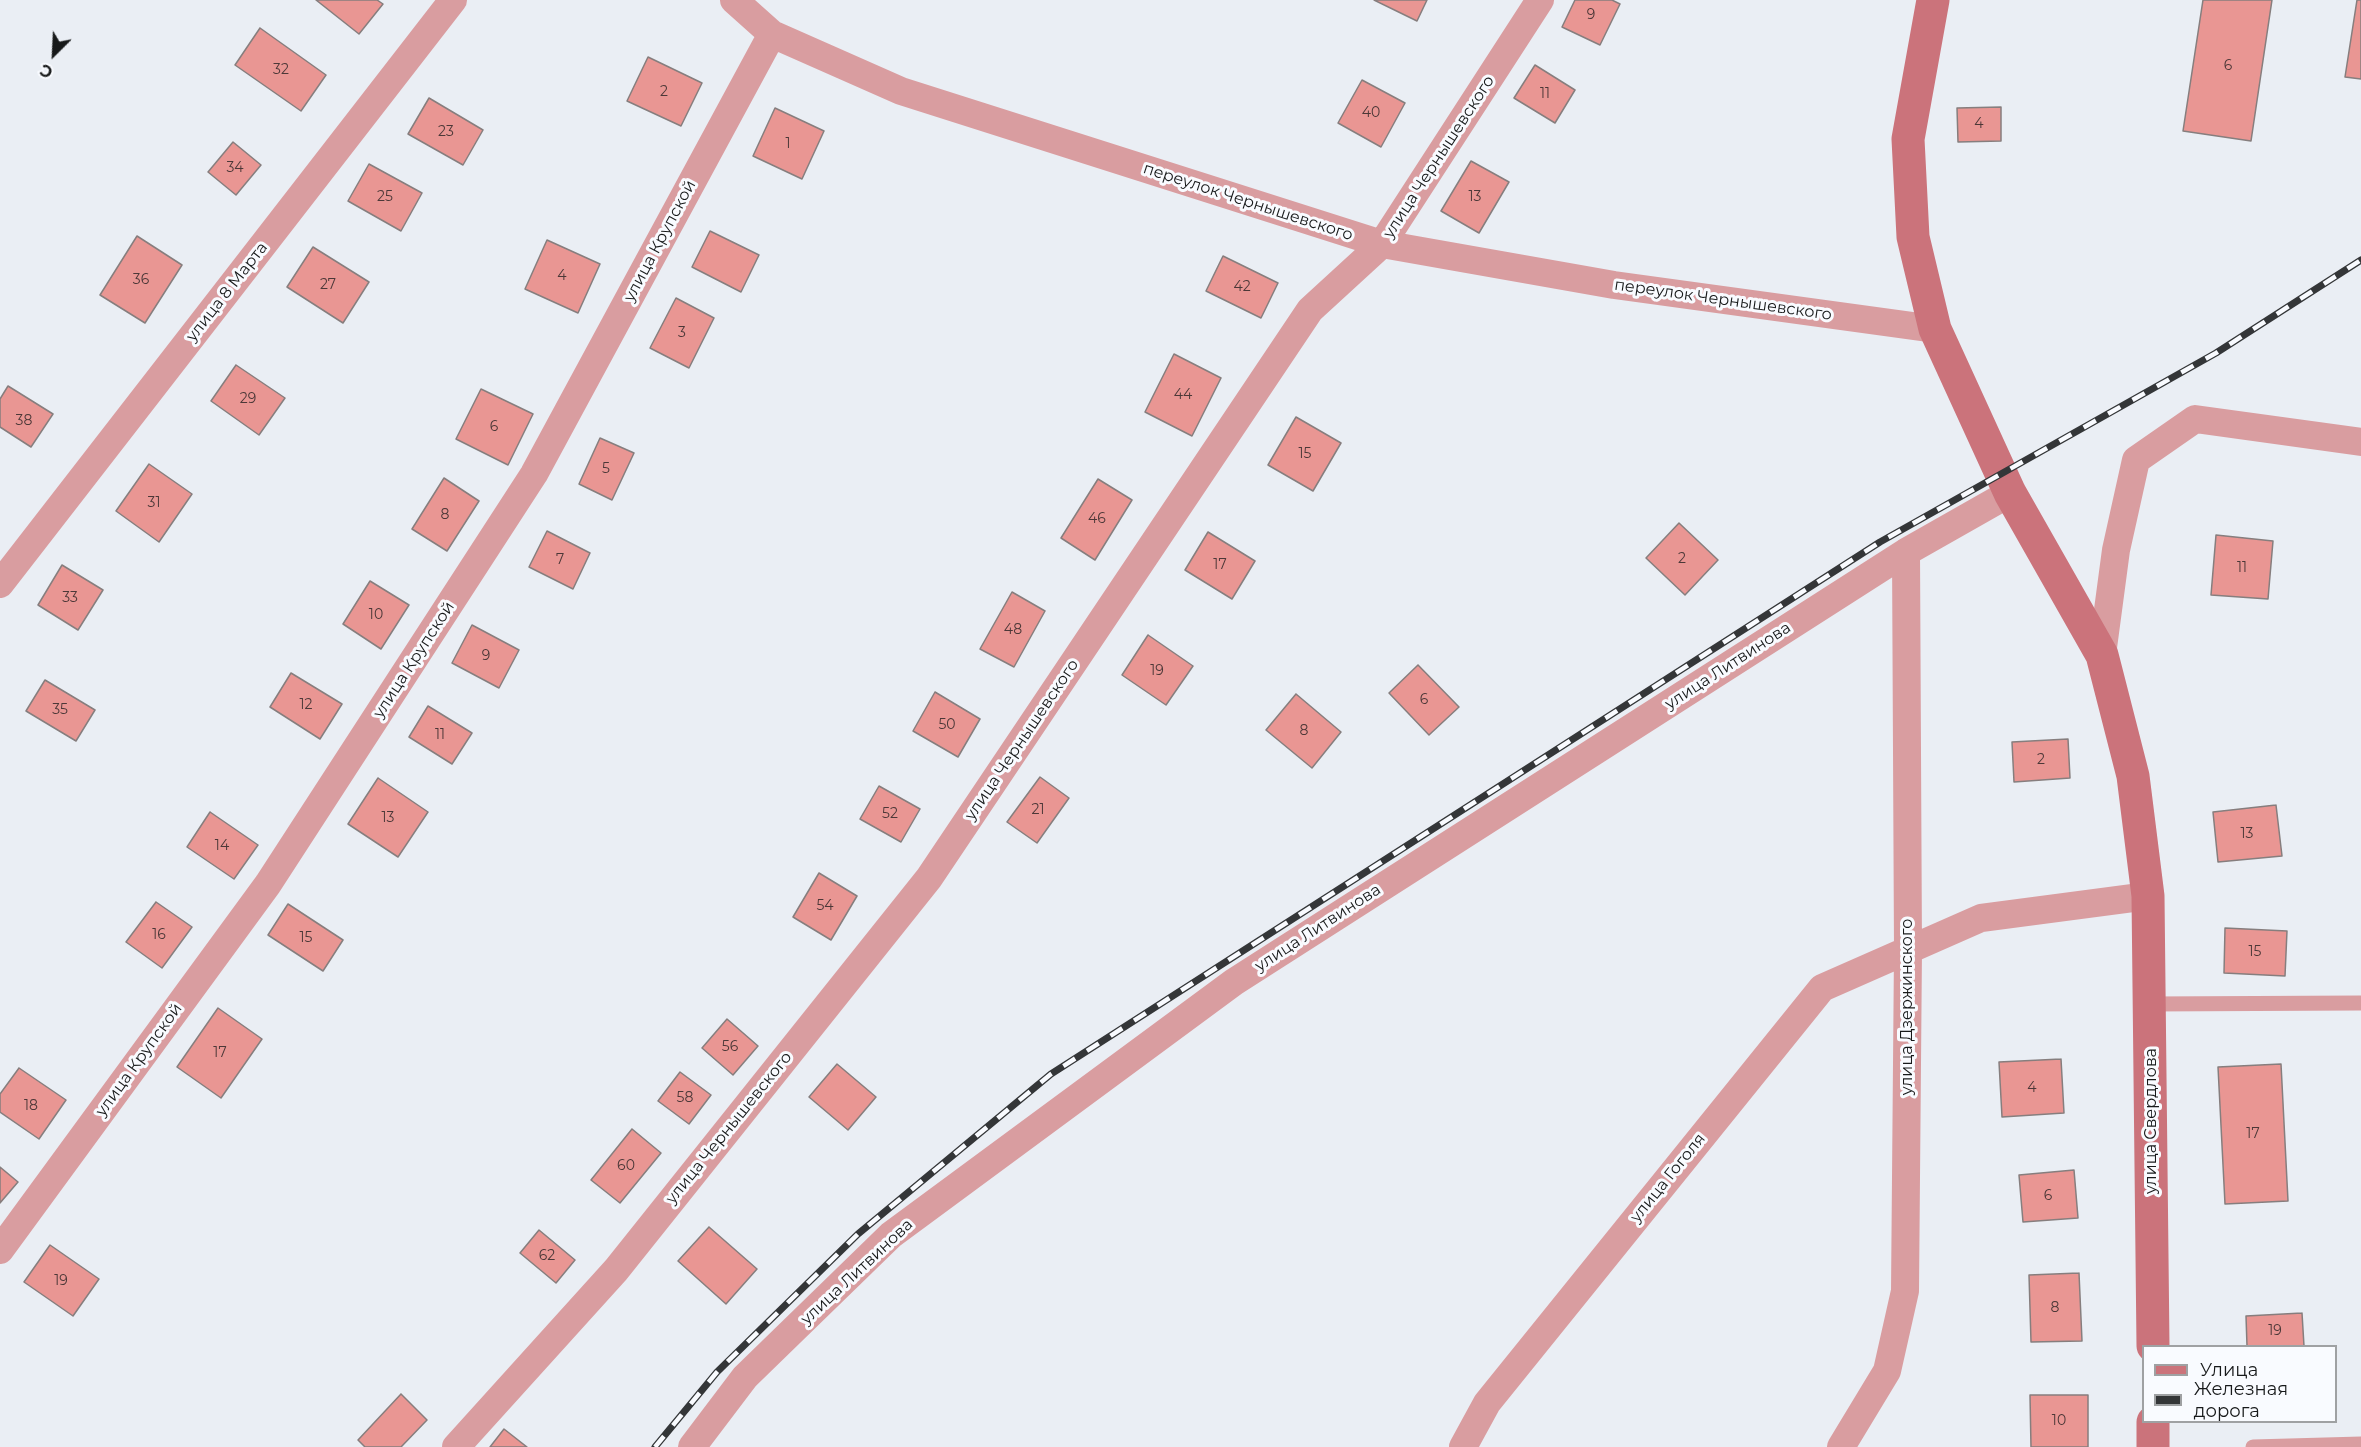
<!DOCTYPE html>
<html>
<head>
<meta charset="utf-8">
<style>
  body { margin:0 }
  #map { position:relative; width:2361px; height:1447px; overflow:hidden; background:#eaeef4; font-family:Montserrat,sans-serif }
  canvas { display:block }
  .legend { position:absolute; left:2142px; top:1345px; width:195px; height:78px; box-sizing:border-box; background:#f9fbff; border:2px solid #9fa1a3; margin:0; padding:8px 10px; list-style:none; font-size:18px; color:#17191a }
  .legend li { display:flex; align-items:center; gap:12px; height:30px }
  .legend b { width:30px; border:2px solid #9fa1a3 }
  .north { position:absolute; left:24px; top:24px; width:60px; height:60px; -webkit-text-stroke:4px #f9fbff; paint-order:stroke; rotate:204deg; font-size:16px; font-weight:700; line-height:24px; text-align:center; color:#17191a }
  .north::after { content:''; display:block; margin:auto; width:21px; height:27px; background:#17191a; clip-path:polygon(50% 0,100% 100%,50% 72%,0 100%) }
</style>
</head>
<body>
<div id="map">
<canvas width="2361" height="1447"></canvas>
<ul class="legend">
<li><b style="height:8px;background:#cb737b"></b>Улица</li>
<li><b style="height:8px;background:#343638"></b>Железная дорога</li>
</ul>
<div class="north">С</div>
</div>
<script>
const ctx = document.querySelector('canvas').getContext('2d');
ctx.lineJoin = 'round';
function paint(path, color) {
  ctx.fillStyle = color;
  ctx.fill(path, 'evenodd');
}
function toPath(rows) {
  const path = new Path2D();
  for (const r of rows) {
    path.moveTo(r[0], r[1]);
    for (let i = 2; i < r.length; i += 2) path.lineTo(r[i], r[i + 1]);
  }
  return path;
}
function strokePath(path, color, width, dash) {
  ctx.strokeStyle = color;
  ctx.lineWidth = width;
  ctx.lineCap = dash ? 'butt' : 'round';
  ctx.setLineDash(dash || []);
  ctx.stroke(path);
}
function drawText(font, color, halo, rows, align = 'center') {
  ctx.font = font + ' Montserrat,sans-serif';
  ctx.lineWidth = 6;
  ctx.setLineDash([]);
  ctx.textBaseline = 'middle';
  ctx.strokeStyle = halo;
  ctx.fillStyle = color;
  for (const [text, x, y, turn = 0] of rows) {
    ctx.save();
    ctx.translate(x, y);
    ctx.rotate((+turn || 0) * Math.PI / 180);
    ctx.textAlign = isNaN(turn) ? turn : align;
    if (halo) ctx.strokeText(text, 0, 0);
    ctx.fillText(text, 0, 0);
    ctx.restore();
  }
}
const building = toPath([
  [316,0,377,0,383,4,359,34,316,0],
  [1374,0,1427,0,1417,21,1374,0],
  [1575,0,1612,0,1620,4,1600,45,1562,27,1575,0],
  [2203,0,2272,0,2251,141,2183,131,2203,0],
  [2357,0,2361,0,2361,79,2345,77,2357,0],
  [260,28,326,75,301,111,235,65,260,28],
  [648,57,702,83,681,126,627,101,648,57],
  [1535,65,1575,90,1555,123,1514,98,1535,65],
  [1362,80,1405,103,1381,147,1338,123,1362,80],
  [429,98,483,130,463,165,408,134,429,98],
  [2001,107,2001,141,1958,142,1957,108,2001,107],
  [775,108,824,131,802,179,753,156,775,108],
  [233,142,261,165,236,195,208,172,233,142],
  [1471,161,1509,182,1479,233,1441,211,1471,161],
  [369,164,422,193,401,231,348,201,369,164],
  [710,231,759,255,741,292,692,267,710,231],
  [137,236,182,265,145,323,100,295,137,236],
  [547,240,600,264,578,313,525,289,547,240],
  [313,247,369,282,343,323,287,287,313,247],
  [1223,256,1278,283,1261,318,1206,291,1223,256],
  [676,298,714,318,689,368,650,348,676,298],
  [1174,354,1221,378,1192,436,1145,412,1174,354],
  [236,365,285,398,259,435,211,401,236,365],
  [8,386,53,414,31,447,0,427,0,399,8,386],
  [481,389,533,414,508,465,456,439,481,389],
  [1296,417,1341,443,1313,491,1268,465,1296,417],
  [600,438,634,453,612,500,579,484,600,438],
  [149,464,192,494,159,542,116,511,149,464],
  [444,478,479,501,447,551,412,529,444,478],
  [1098,479,1132,500,1095,560,1061,538,1098,479],
  [1679,523,1718,560,1685,595,1646,558,1679,523],
  [547,531,590,553,573,589,529,567,547,531],
  [1208,532,1255,561,1232,599,1185,570,1208,532],
  [2216,535,2273,541,2268,599,2211,595,2216,535],
  [62,565,103,590,78,630,38,605,62,565],
  [370,581,409,605,381,649,343,624,370,581],
  [1012,592,1045,611,1014,667,980,649,1012,592],
  [472,625,519,650,499,688,452,663,472,625],
  [1148,635,1193,666,1166,705,1122,675,1148,635],
  [1418,665,1459,707,1429,735,1389,693,1418,665],
  [291,673,342,704,320,739,270,707,291,673],
  [45,680,95,710,76,741,26,711,45,680],
  [935,692,980,719,958,757,913,731,935,692],
  [1296,694,1341,732,1312,768,1266,730,1296,694],
  [428,706,472,733,452,764,409,737,428,706],
  [2068,739,2070,778,2014,782,2012,742,2068,739],
  [1040,777,1069,798,1037,843,1007,822,1040,777],
  [378,778,428,812,398,857,348,824,378,778],
  [879,786,920,809,901,842,860,819,879,786],
  [2276,805,2282,856,2218,862,2213,812,2276,805],
  [210,812,258,845,234,879,187,847,210,812],
  [819,873,857,896,831,940,793,917,819,873],
  [156,902,192,927,162,968,126,942,156,902],
  [288,904,343,940,323,971,268,935,288,904],
  [2225,928,2287,931,2285,976,2224,973,2225,928],
  [218,1008,262,1039,221,1098,177,1067,218,1008],
  [727,1019,758,1046,733,1075,702,1048,727,1019],
  [2061,1059,2064,1113,2002,1117,1999,1062,2061,1059],
  [837,1064,876,1097,848,1130,809,1097,837,1064],
  [2281,1064,2288,1201,2225,1204,2218,1067,2281,1064],
  [19,1068,66,1100,39,1139,0,1112,0,1094,19,1068],
  [680,1072,711,1095,689,1124,658,1101,680,1072],
  [632,1129,661,1153,620,1203,591,1180,632,1129],
  [0,1167,18,1182,0,1203,0,1167],
  [2074,1170,2078,1218,2023,1222,2019,1175,2074,1170],
  [709,1227,757,1269,726,1304,678,1261,709,1227],
  [539,1230,575,1260,556,1283,520,1253,539,1230],
  [50,1245,99,1279,73,1316,24,1282,50,1245],
  [2079,1273,2082,1341,2031,1342,2029,1275,2079,1273],
  [2302,1313,2304,1346,2247,1346,2246,1316,2302,1313],
  [401,1394,427,1420,401,1447,365,1447,358,1440,401,1394],
  [2030,1395,2088,1395,2088,1447,2031,1447,2030,1395],
  [504,1429,527,1447,490,1447,504,1429]
]);
paint(building, '#e99693');
strokePath(building, '#867e7e', 1.5);
strokePath(toPath([
  [2150,1004,2361,1003],
  [2253,1447,2361,1444]
]), '#d99da0', 15);
strokePath(toPath([
  [734,0,772,34,901,91,1382,244,1614,285,1935,329],
  [0,584,453,0],
  [2102,655,2116,550,2136,460,2195,419,2361,442],
  [0,1250,268,884,534,474,772,34],
  [456,1447,616,1270,929,878,1310,310,1382,244,1540,0],
  [692,1447,745,1377,891,1235,1234,982,1906,552,2010,493],
  [1463,1447,1487,1403,1822,988,1981,918,2148,896],
  [1841,1447,1887,1371,1905,1291,1908,950,1906,552]
]), '#d99da0', 28);
strokePath(toPath([
  [1933,0,1908,139,1913,237,1935,329,2010,493,2102,655,2133,776,2148,896,2153,1346],
  [2153,1422,2153,1447]
]), '#cb737b', 33);
const rail = toPath([
  [655,1447,717,1372,858,1234,1051,1074,1880,542,2216,353,2361,260]
]);
strokePath(rail, '#343638', 7);
strokePath(rail, '#f9fbff', 4.5, [14]);
drawText('14px', '#4c3838', null, [
  ["9",1591,15],
  ["6",2228,66],
  ["32",281,70],
  ["2",664,92],
  ["11",1545,94],
  ["40",1371,113],
  ["4",1979,124],
  ["23",446,132],
  ["1",788,144],
  ["34",235,168],
  ["25",385,197],
  ["13",1475,197],
  ["4",562,276],
  ["36",141,280],
  ["27",328,285],
  ["42",1242,287],
  ["3",682,333],
  ["44",1183,395],
  ["29",248,399],
  ["38",24,421],
  ["6",494,427],
  ["15",1305,454],
  ["5",606,469],
  ["31",154,503],
  ["8",445,515],
  ["46",1097,519],
  ["2",1682,559],
  ["7",560,560],
  ["17",1220,565],
  ["11",2242,568],
  ["33",70,598],
  ["10",376,615],
  ["48",1013,630],
  ["9",486,656],
  ["19",1157,671],
  ["6",1424,700],
  ["12",306,705],
  ["35",60,710],
  ["50",947,725],
  ["8",1304,731],
  ["11",440,735],
  ["2",2041,760],
  ["21",1038,810],
  ["52",890,814],
  ["13",388,818],
  ["13",2247,834],
  ["14",222,846],
  ["54",825,906],
  ["16",159,935],
  ["15",306,938],
  ["15",2255,952],
  ["56",730,1047],
  ["17",220,1053],
  ["4",2032,1088],
  ["58",685,1098],
  ["18",31,1106],
  ["17",2253,1134],
  ["60",626,1166],
  ["6",2048,1196],
  ["62",547,1256],
  ["19",61,1281],
  ["8",2055,1308],
  ["19",2275,1331],
  ["10",2059,1421]
]);
drawText('16px', '#17191a', '#f9fbff', [
  ["улица Чернышевского",1439,157,-57],
  ["переулок Чернышевского",1248,202,18],
  ["улица Крупской",660,241,-62],
  ["улица 8 Марта",227,292,-52],
  ["переулок Чернышевского",1723,300,8],
  ["улица Крупской",414,660,-57],
  ["улица Литвинова",1728,666,-33],
  ["улица Чернышевского",1022,740,-56],
  ["улица Литвинова",1318,928,-33],
  ["улица Дзержинского",1907,1007,-90],
  ["улица Крупской",139,1060,-54],
  ["улица Свердлова",2151,1121,-90],
  ["улица Чернышевского",729,1128,-51],
  ["улица Гоголя",1668,1178,-51],
  ["улица Литвинова",857,1272,-43]
]);
</script>
</body>
</html>
